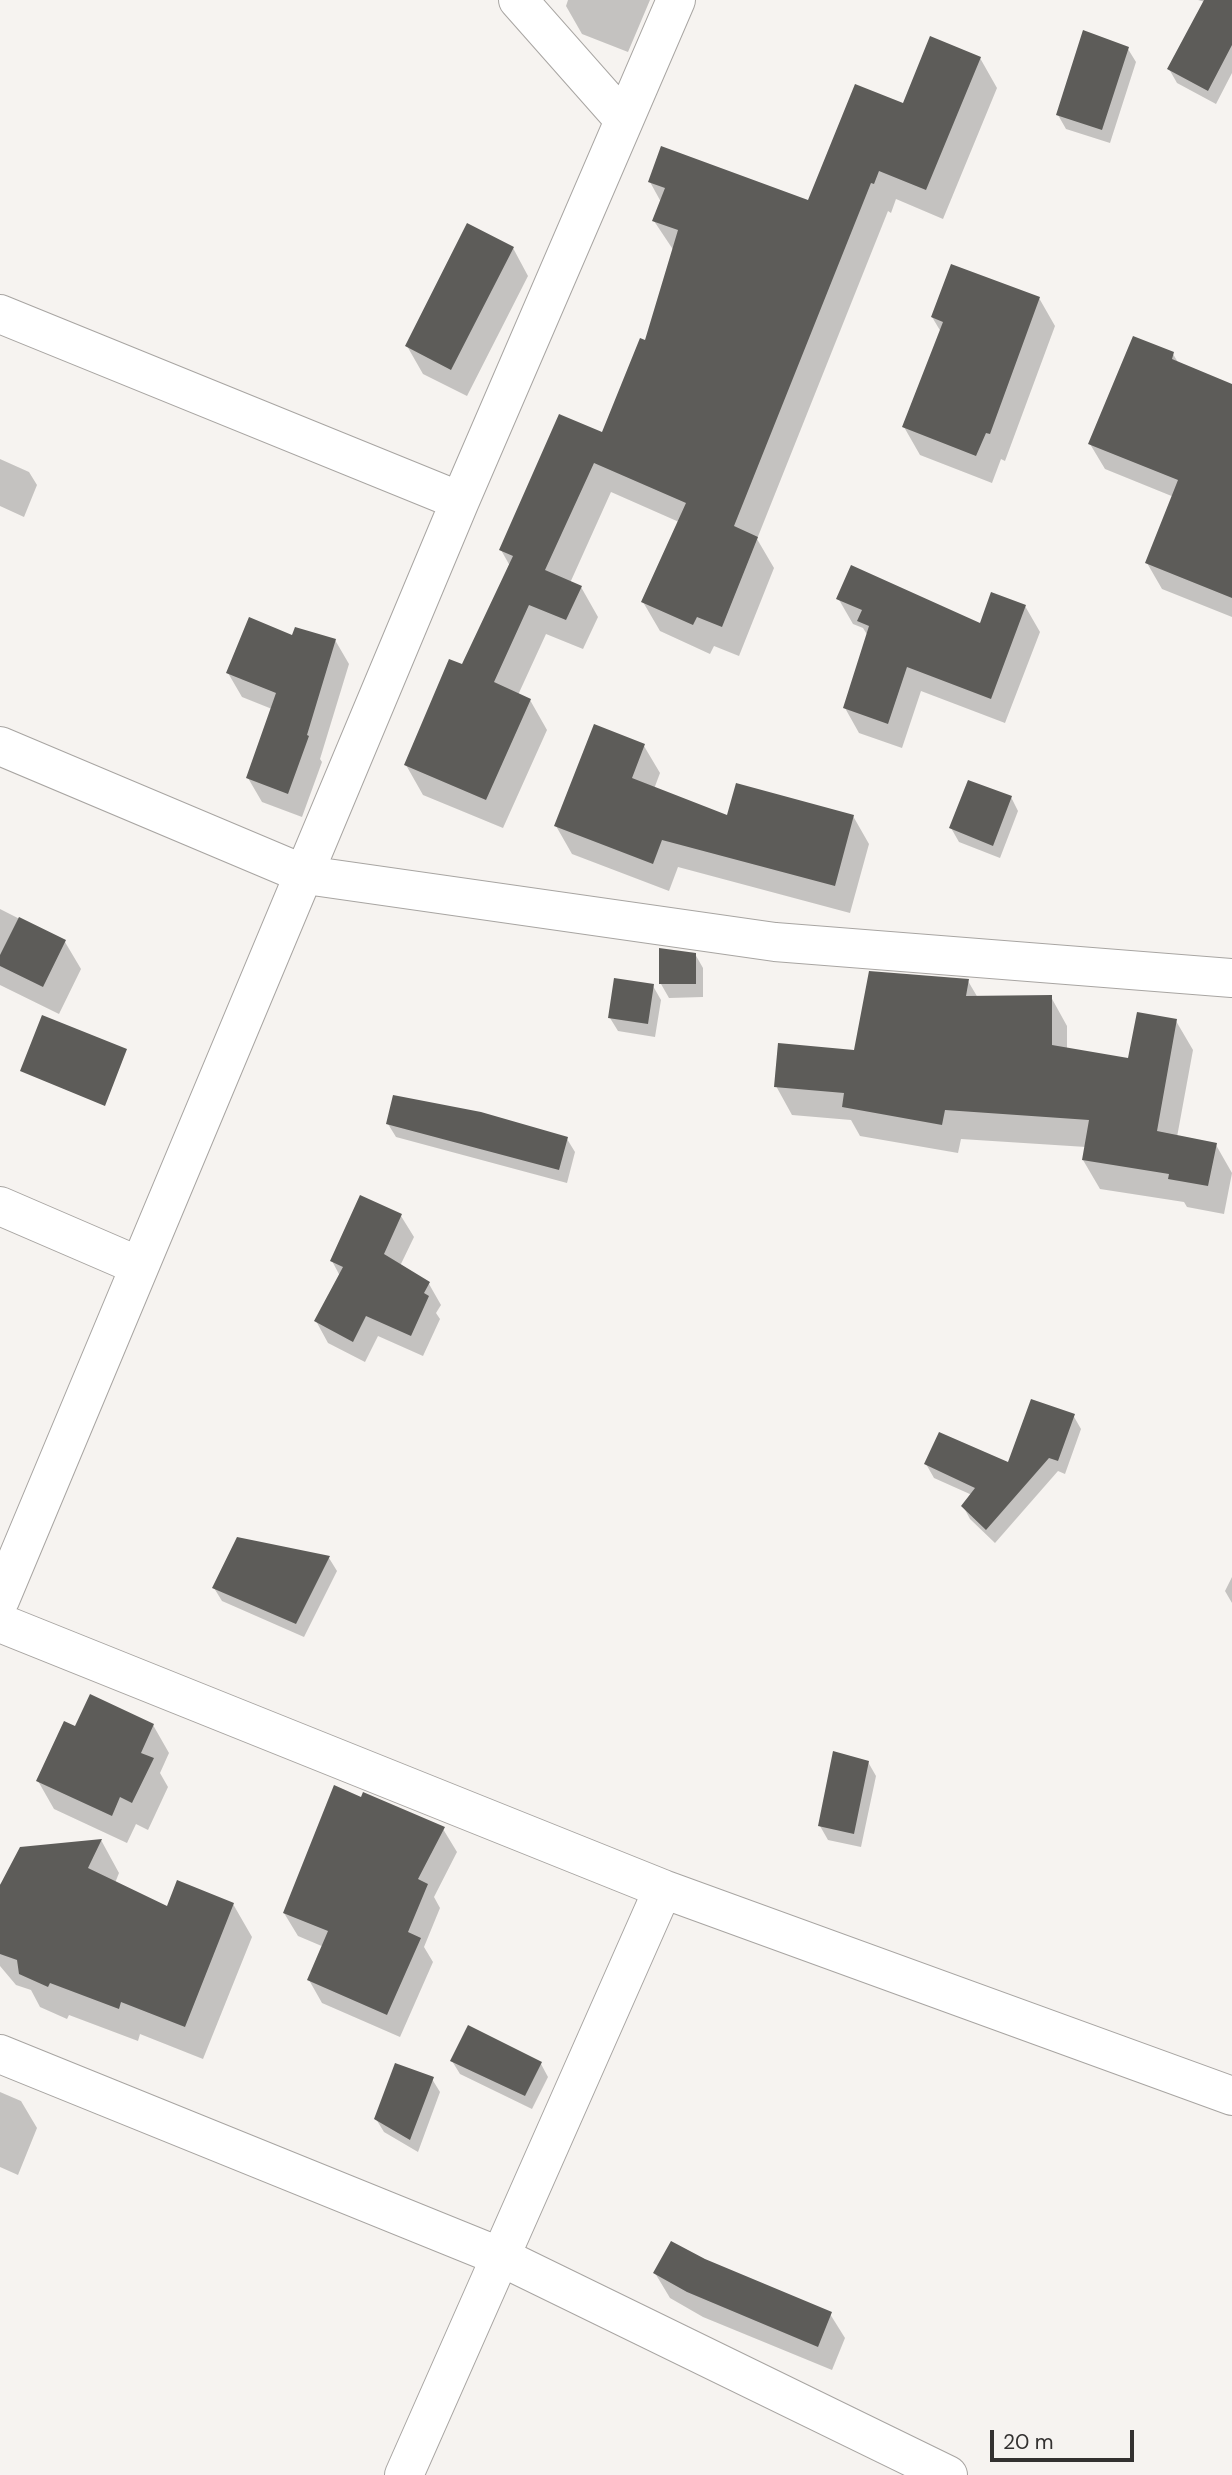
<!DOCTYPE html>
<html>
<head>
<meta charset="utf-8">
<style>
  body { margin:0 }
  #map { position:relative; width:1232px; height:2475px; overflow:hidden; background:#f6f3f0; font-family:"DM Sans",sans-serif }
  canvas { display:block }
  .scale { position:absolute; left:990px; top:2430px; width:144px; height:32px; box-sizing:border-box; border:4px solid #333130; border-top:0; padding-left:9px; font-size:21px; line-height:24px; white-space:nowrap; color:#333130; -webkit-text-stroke:5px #f6f3f0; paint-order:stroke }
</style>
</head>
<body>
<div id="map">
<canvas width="1232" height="2475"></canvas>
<div class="scale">20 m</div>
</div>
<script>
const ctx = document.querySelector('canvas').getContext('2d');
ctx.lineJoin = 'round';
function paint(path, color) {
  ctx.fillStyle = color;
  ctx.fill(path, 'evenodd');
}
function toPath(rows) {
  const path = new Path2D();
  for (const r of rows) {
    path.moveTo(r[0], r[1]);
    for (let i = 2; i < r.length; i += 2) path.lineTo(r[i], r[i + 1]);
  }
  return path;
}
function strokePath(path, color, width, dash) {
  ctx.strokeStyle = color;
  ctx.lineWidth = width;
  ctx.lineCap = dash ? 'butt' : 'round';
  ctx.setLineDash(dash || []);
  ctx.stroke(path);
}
paint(toPath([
  [568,0,650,0,628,52,582,34,566,6],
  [1198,0,1232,0,1232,73,1216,104,1177,83,1169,69,1205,2],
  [1128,49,1136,62,1110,143,1066,129,1058,115],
  [980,58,997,88,943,219,896,199,891,213,888,211,757,539,774,568,739,656,714,646,710,654,660,631,643,602,679,522,611,492,570,583,581,587,598,617,583,649,546,634,518,695,530,700,547,730,503,828,423,795,406,765,463,667,510,566,501,550,603,434,646,342,674,251,654,221,661,202,650,182,809,202,904,105],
  [513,248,528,276,467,396,423,374,407,346],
  [1039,298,1055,326,1005,461,1001,459,992,483,920,455,904,427,941,332,932,317],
  [1173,354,1179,364,1232,385,1232,617,1162,589,1147,563,1174,497,1105,469,1090,444],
  [0,459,29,472,37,485,24,517,0,506],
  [838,598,981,625,1025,606,1040,632,1005,723,921,691,902,748,859,733,845,708,868,636,863,628,853,624],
  [293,637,335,640,349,664,320,759,322,762,302,817,262,802,248,778,272,709,242,697,228,673],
  [644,746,660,773,654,789,728,817,853,816,869,844,850,913,678,867,669,891,572,854,556,826],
  [1011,797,1018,811,1000,858,959,842,951,828],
  [0,909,65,942,81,969,59,1014,0,985],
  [695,954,703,968,703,997,669,998,661,984],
  [968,981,978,998,1051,997,1067,1026,1067,1049,1129,1060,1176,1021,1193,1050,1177,1137,1216,1145,1232,1173,1224,1214,1187,1207,1184,1202,1100,1189,1083,1160,1086,1147,961,1139,958,1153,860,1136,851,1120,792,1115,776,1086,856,1052],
  [653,986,661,1000,655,1037,618,1031,610,1018],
  [388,1124,567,1139,575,1152,567,1183,396,1137],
  [401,1216,414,1237,400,1266,429,1284,441,1305,436,1313,440,1319,423,1356,378,1336,365,1362,328,1343,316,1321,340,1276,332,1261],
  [1073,1415,1081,1429,1065,1474,1058,1471,995,1543,970,1519,963,1506,972,1495,934,1478,926,1464,1009,1464],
  [329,1558,337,1571,304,1637,222,1601,214,1588],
  [1232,1577,1232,1603,1225,1591],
  [153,1725,169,1753,160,1773,168,1787,148,1830,136,1824,127,1843,54,1809,38,1781,76,1729],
  [868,1762,876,1776,861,1847,828,1840,820,1826],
  [443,1829,457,1852,434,1897,440,1908,424,1947,433,1962,400,2037,322,2003,309,1980,324,1947,298,1936,284,1913],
  [101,1840,119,1873,115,1883,168,1908,233,1904,252,1937,203,2059,140,2034,138,2041,69,2015,67,2019,40,2007,31,1990,16,1985,0,1966,0,1884],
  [452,2061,541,2064,548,2077,532,2109,460,2074],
  [432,2079,440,2092,418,2152,384,2132,376,2119],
  [0,2092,21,2101,37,2128,18,2175,0,2167],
  [655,2273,830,2314,845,2338,832,2370,703,2317,670,2298]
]), '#0003');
paint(toPath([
  [1204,0,1232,0,1232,45,1208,91,1167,69],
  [1083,30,1129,47,1102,130,1056,115],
  [930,36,981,57,926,190,879,171,874,184,871,183,734,526,758,537,722,627,697,617,693,625,641,602,686,503,594,463,545,570,582,586,566,620,529,605,494,682,531,699,486,800,404,765,449,659,462,664,513,556,499,550,559,414,602,432,640,338,645,340,678,230,652,221,665,188,648,182,661,146,808,200,855,84,903,103],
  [467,223,514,247,451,370,405,346],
  [951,264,1040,297,990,434,986,433,976,456,902,427,943,322,931,317],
  [1133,336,1174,352,1172,359,1232,384,1232,598,1145,563,1178,480,1088,444],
  [851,565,980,623,991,592,1026,605,991,699,907,667,888,724,843,708,869,626,857,621,862,610,836,599],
  [249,617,292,635,295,627,336,639,307,735,309,736,288,794,246,778,276,693,226,673],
  [594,724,645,744,632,778,727,815,736,783,854,815,835,886,662,840,653,864,554,826],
  [968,780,1012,796,993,846,949,828],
  [19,917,66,940,43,987,0,966,0,955],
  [659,948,696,953,696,984,659,984],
  [869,971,969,979,966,996,1052,995,1052,1045,1128,1058,1137,1012,1177,1019,1157,1131,1217,1143,1208,1186,1168,1179,1169,1174,1082,1160,1089,1120,945,1110,942,1125,842,1107,844,1093,774,1087,778,1043,854,1050],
  [614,978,654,984,648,1024,608,1018],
  [42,1015,127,1049,105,1106,20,1071],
  [393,1095,481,1112,568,1137,559,1170,386,1124],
  [360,1195,402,1214,384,1254,430,1282,424,1293,429,1296,411,1336,366,1316,353,1342,314,1321,343,1267,330,1261],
  [1031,1399,1075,1414,1058,1461,1049,1458,986,1530,961,1506,975,1488,924,1464,939,1432,1008,1462],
  [237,1537,330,1556,296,1624,212,1588],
  [90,1694,154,1724,141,1753,154,1758,132,1803,120,1797,112,1816,36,1781,64,1721,75,1726],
  [833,1751,869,1761,854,1834,818,1826],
  [334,1785,361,1797,363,1792,445,1827,418,1879,428,1884,408,1932,421,1938,387,2015,307,1980,328,1931,283,1913],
  [102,1839,88,1868,167,1906,177,1880,234,1903,185,2027,121,2002,119,2009,50,1983,48,1987,19,1974,17,1960,0,1954,0,1885,20,1847],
  [468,2025,542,2062,525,2096,450,2061],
  [395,2063,434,2077,410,2140,374,2119],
  [671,2241,705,2259,832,2312,818,2347,687,2292,653,2273]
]), '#5d5c59');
const minor = toPath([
  [518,0,624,120],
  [0,314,460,501],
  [0,746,306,875,775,942,1232,978],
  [0,1206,139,1266],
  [0,1600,460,501,676,0],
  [0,1623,663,1889,1232,2096],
  [0,2054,501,2257,948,2475],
  [404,2475,663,1889]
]);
strokePath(minor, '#a8a5a2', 40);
strokePath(minor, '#fff', 38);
</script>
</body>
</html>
